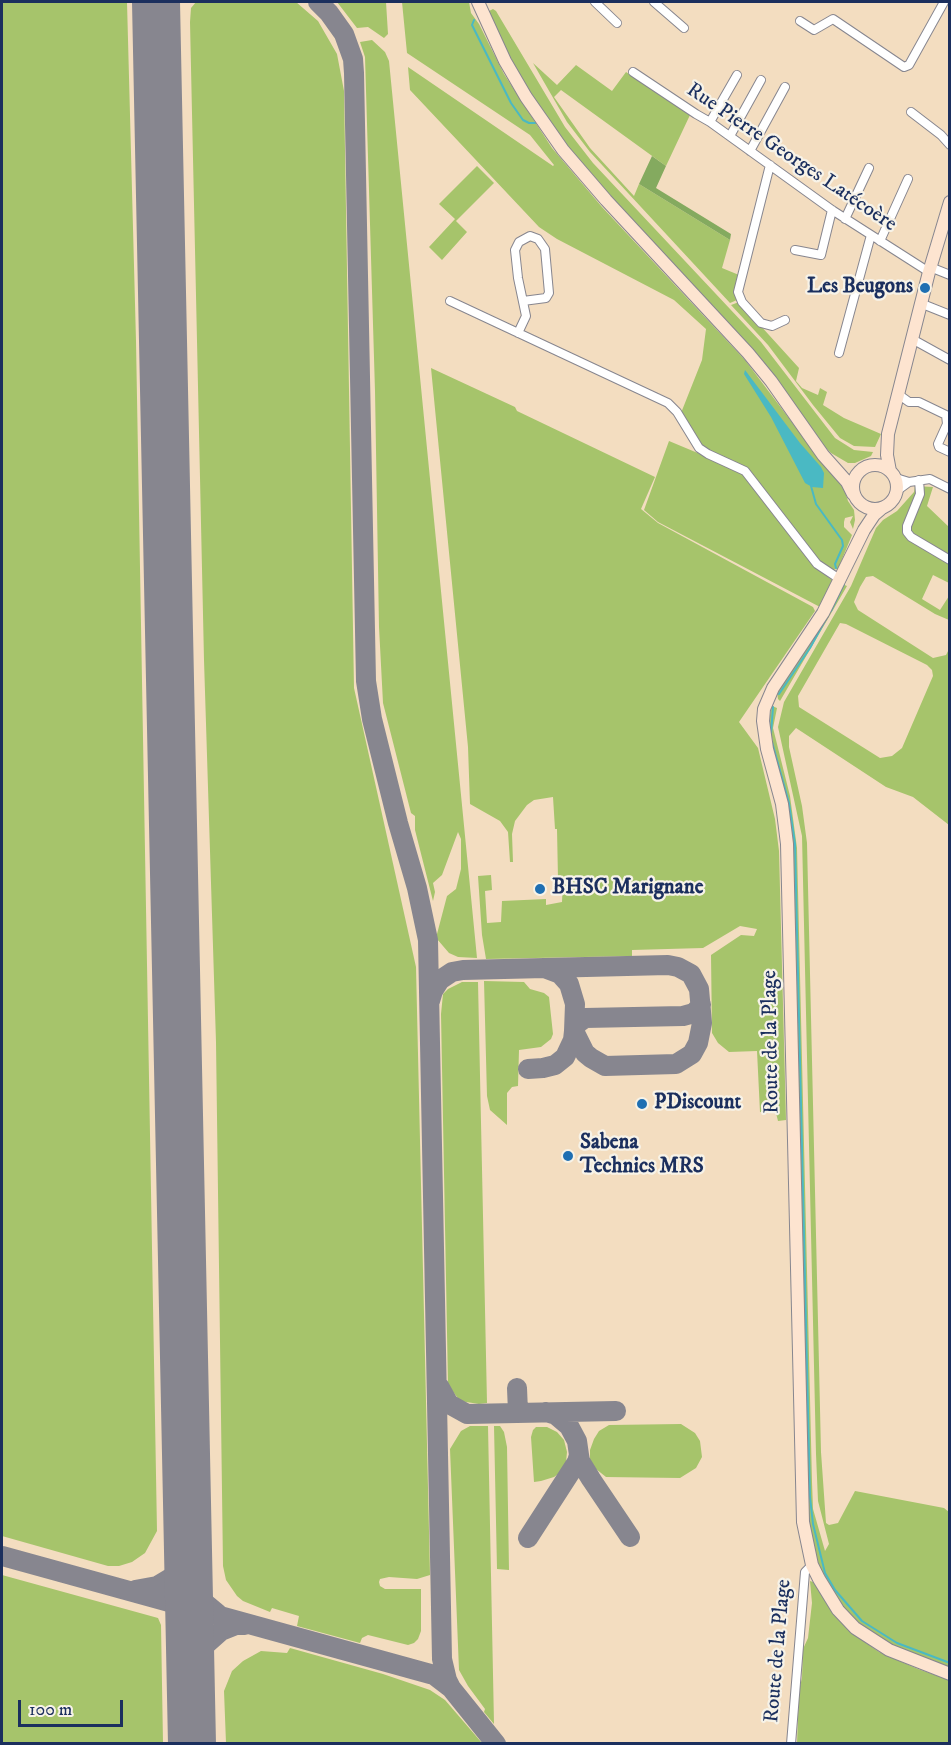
<!DOCTYPE html>
<html>
<head>
<meta charset="utf-8">
<style>
  body { margin:0 }
  #map { position:relative; width:951px; height:1745px; overflow:hidden; background:#f3ddc0; font-family:"IM FELL DW Pica",serif }
  canvas { display:block }
  .frame { position:absolute; inset:0; border:3px solid #1b2f5e; pointer-events:none }
  .scale { position:absolute; left:18px; top:1700px; width:105px; height:27px; box-sizing:border-box; border:3px solid #1b2f5e; border-top:0; padding-left:8px; font-size:18px; line-height:21px; white-space:nowrap; color:#1b2f5e; -webkit-text-stroke:4px #f7f3e8; paint-order:stroke }
</style>
</head>
<body>
<div id="map">
<canvas width="951" height="1745"></canvas>
<div class="frame"></div>
<div class="scale">100 m</div>
</div>
<script>
const ctx = document.querySelector('canvas').getContext('2d');
ctx.lineJoin = 'round';
function paint(path, color) {
  ctx.fillStyle = color;
  ctx.fill(path, 'evenodd');
}
function toPath(rows) {
  const path = new Path2D();
  for (const r of rows) {
    if (r.length === 3) {
      path.moveTo(r[0] + r[2], r[1]);
      path.arc(r[0], r[1], r[2], 0, 2 * Math.PI);
      continue;
    }
    path.moveTo(r[0], r[1]);
    for (let i = 2; i < r.length; i += 2) path.lineTo(r[i], r[i + 1]);
  }
  return path;
}
function strokePath(path, color, width, dash) {
  ctx.strokeStyle = color;
  ctx.lineWidth = width;
  ctx.lineCap = dash ? 'butt' : 'round';
  ctx.setLineDash(dash || []);
  ctx.stroke(path);
}
function drawText(font, color, halo, rows, align = 'center') {
  ctx.font = font + ' "IM FELL DW Pica",serif';
  ctx.lineWidth = 4.5;
  ctx.setLineDash([]);
  ctx.textBaseline = 'middle';
  ctx.strokeStyle = halo;
  ctx.fillStyle = color;
  for (const [text, x, y, turn = 0] of rows) {
    ctx.save();
    ctx.translate(x, y);
    ctx.rotate((+turn || 0) * Math.PI / 180);
    ctx.textAlign = isNaN(turn) ? turn : align;
    if (halo) ctx.strokeText(text, 0, 0);
    ctx.fillText(text, 0, 0);
    ctx.restore();
  }
}
paint(toPath([
  [2,2,127,2,136,341,157,1531,145,1553,132,1562,119,1566,108,1566,2,1536],
  [196,2,296,2,318,21,337,54,344,91,354,688,416,967,430,1575,417,1579,389,1577,380,1579,379,1582,380,1586,385,1589,421,1589,421,1631,418,1639,414,1643,408,1645,368,1635,362,1638,360,1643,297,1626,299,1616,272,1608,270,1612,243,1601,237,1596,226,1580,223,1566,216,1042,204,660,190,22,191,8],
  [337,2,386,2,388,34,384,38,368,27,357,28],
  [402,2,469,2,471,13,479,24,504,74,552,148,602,207,745,360,822,462,843,485,848,501,854,510,855,520,853,529,850,522,853,516,845,518,844,522,844,527,852,535,838,569,830,570,823,566,751,473,701,446,681,413,702,360,706,329,674,300,557,239,539,227,410,90,408,67,553,166,554,165,530,135,407,53],
  [493,9,496,11,565,127,593,163,761,342,835,438,854,450,873,452,871,456,855,463,848,463,831,453,824,446,595,181,547,120,506,52,487,12],
  [372,40,385,52,389,61,477,958,458,957,449,953,437,939,437,934,447,896,456,889,461,869,461,839,458,832,442,875,433,883,435,892,433,901,415,830,415,816,411,813,383,703,379,627,375,391,365,57,360,42],
  [533,63,557,85,576,65,612,91,626,72,690,115,666,166,561,90,554,97,590,148,634,196,639,184,730,240,722,268,739,275,737,300,730,303,590,152,567,122],
  [477,166,494,183,456,221,467,232,442,260,429,247,455,219,439,204],
  [739,302,799,368,796,381,802,388,818,395,820,388,827,392,823,405,844,418,881,434,875,447,854,446,840,438,813,405,768,345,731,305],
  [431,368,515,407,517,411,655,477,641,509,658,523,813,607,815,611,739,722,758,748,775,819,779,851,786,1120,778,1121,776,1113,760,1112,757,1051,729,1052,718,1043,712,1033,711,955,741,935,754,936,757,929,740,926,703,948,632,950,632,956,486,959,482,935,478,876,491,875,492,890,485,891,487,923,501,922,502,901,546,899,546,905,562,902,563,879,558,879,557,829,555,829,553,797,534,800,527,805,515,821,512,834,513,862,510,862,508,832,500,821,470,804,468,747],
  [669,441,736,469,746,477,816,567,833,581,820,607,658,522,644,510],
  [915,486,933,487,927,506,949,527,949,583,933,575,922,599,940,610,949,596,949,620,935,614,873,576,866,577,860,587,854,602,858,610,933,658,946,655,949,649,949,825,913,797,886,787,796,728,789,736,789,747,802,806,807,843,821,1452,826,1523,829,1525,838,1523,855,1491,944,1508,949,1512,949,1670,881,1642,846,1613,817,1568,807,1511,791,849,769,720,772,706,777,708,773,728,790,796,797,848,812,1482,813,1509,825,1551,829,1544,818,1501,816,1454,802,836,778,727,784,702,851,586,876,528,883,520,897,511,914,492],
  [840,623,846,624,927,665,932,670,933,676,902,748,892,756,880,758,799,707,798,696],
  [842,584,847,586,780,701,778,699,777,692],
  [484,981,524,982,530,989,544,993,549,997,553,1034,551,1039,541,1047,519,1050,518,1086,512,1087,507,1093,507,1125,490,1110,487,1096],
  [462,982,478,982,487,1403,479,1404,460,1401,448,1385,441,1014,443,994,448,989],
  [681,1424,695,1433,700,1441,702,1457,696,1468,680,1478,606,1477,596,1469,590,1460,590,1450,594,1439,599,1431,609,1425],
  [470,1426,488,1426,494,1724,484,1712,485,1709,468,1686,459,1670,450,1449,461,1431],
  [494,1426,500,1426,504,1432,507,1447,509,1570,497,1569],
  [536,1427,547,1427,557,1432,564,1440,567,1452,566,1462,561,1472,554,1477,541,1481,534,1482,531,1437,533,1430],
  [2,1575,158,1618,161,1625,163,1743,2,1743],
  [810,1581,813,1582,841,1621,859,1638,879,1652,918,1669,949,1680,949,1743,797,1744,799,1690,802,1678,803,1649,808,1638,812,1603],
  [290,1648,383,1674,430,1690,445,1700,482,1743,226,1743,224,1691,232,1671,243,1661,261,1651,287,1653]
]), '#a6c46b');
paint(toPath([
  [652,156,666,166,656,188,731,234,730,240,639,184]
]), '#84aa5f');
paint(toPath([
  [745,370,800,443,821,467,824,473,823,488,812,487,805,483,771,417,744,374]
]), '#4ab9c3');
strokePath(toPath([
  [474,20,472,25,511,103,523,120,529,123,535,123],
  [811,486,816,504,842,540,843,546,835,564,836,568],
  [831,611,844,584],
  [779,694,810,648,826,619],
  [771,734,773,707],
  [772,742,789,803,795,844,810,1497,813,1524,825,1573,835,1590,862,1621,897,1643,950,1663]
]), '#4ab9c3', 2);
strokePath(toPath([
  [318,2,329,13,344,34,353,59,354,73,366,681,372,719,398,823,417,888,428,940,442,1659,447,1680,451,1688,496,1744],
  [430,1001,433,991,440,980,452,972,463,970,668,965,678,967,691,974,699,989,702,1023,698,1043,692,1054,676,1064,605,1066,591,1058,585,1053,574,1031],
  [574,1030,578,1023,585,1018,683,1016,694,1013,701,1005],
  [528,1069,543,1068,555,1065,565,1057,573,1040,574,1031,575,1004,569,984,560,974,544,968],
  [439,1386,449,1404,467,1414,616,1411],
  [517,1388,518,1412],
  [579,1455,580,1461,591,1479,630,1537],
  [528,1538,577,1462,579,1455,577,1441,569,1426,556,1415,546,1412],
  [2,1556,423,1672,434,1675,451,1688],
  [188,1559,196,1591,206,1604,218,1614],
  [135,1590,157,1586,172,1577,185,1559,188,1545],
  [191,1687,193,1668,203,1647,221,1631,236,1625,245,1625]
]), '#87868f', 20);
strokePath(toPath([
  [156,2,192,1744]
]), '#87868f', 48);
const street = toPath([
  [595,2,617,23],
  [654,2,684,28],
  [800,21,814,30,833,19,904,67,909,65,944,2],
  [633,72,696,114,710,122,832,210,929,272],
  [911,112,941,135,950,145],
  [710,122,737,75],
  [730,136,761,80],
  [750,151,785,87],
  [770,165,738,292,742,302,761,323,772,326,785,320],
  [845,219,869,168],
  [880,241,908,179],
  [795,250,821,255,832,210],
  [930,267,950,275],
  [450,301,668,403,677,412,699,448,708,454,745,471,817,564,841,580],
  [920,303,950,315],
  [518,333,526,316,518,278,515,250,519,242,530,236,538,239,545,249,549,293,546,298,523,301],
  [912,339,950,360],
  [839,353,871,235],
  [898,394,909,402,919,402,946,415,947,424,938,444,939,447,950,452],
  [896,478,909,482,898,490],
  [919,480,920,494,907,526,907,532,911,537,950,560],
  [909,482,930,479,950,489],
  [791,1744,805,1572,812,1565]
]);
const secondary = toPath([
  [478,2,505,61,526,97,563,150,606,200,748,353,771,381,823,455,847,482,853,494],
  [875,487,22],
  [890,471,887,455,888,434,929,272,950,202],
  [881,509,874,515,864,530,823,613,773,688,764,709,763,721,767,749,782,804,787,844,803,1522,812,1565,819,1579,838,1610,855,1628,889,1650,950,1674]
]);
strokePath(street, '#87868f', 10);
strokePath(secondary, '#87868f', 14);
strokePath(street, '#fff', 8);
strokePath(secondary, '#fde4d0', 12);
for (const [x, y, r, color] of [
  [925,288,6,"#1f6fb2"],
  [540,889,6,"#1f6fb2"],
  [642,1104,6,"#1f6fb2"],
  [568,1156,6,"#1f6fb2"]
]) {
  const dot = new Path2D();
  dot.arc(x, y, r, 0, 2 * Math.PI);
  ctx.fillStyle = color;
  ctx.fill(dot);
  strokePath(dot, '#f7f3e8', 2);
}
drawText('21px', '#1b2f5e', '#f7f3e8', [
  ["Rue Pierre Georges Latécoère",791,158,34],
  ["Route de la Plage",772,1042,-91],
  ["Route de la Plage",779,1651,-85]
]);
drawText('bold 21px', '#1b2f5e', '#f7f3e8', [
  ["Les Beugons",913,288,"right"],
  ["BHSC Marignane",552,889],
  ["PDiscount",654,1104],
  ["Sabena",580,1144],
  ["Technics MRS",580,1168]
], 'left');
</script>
</body>
</html>
